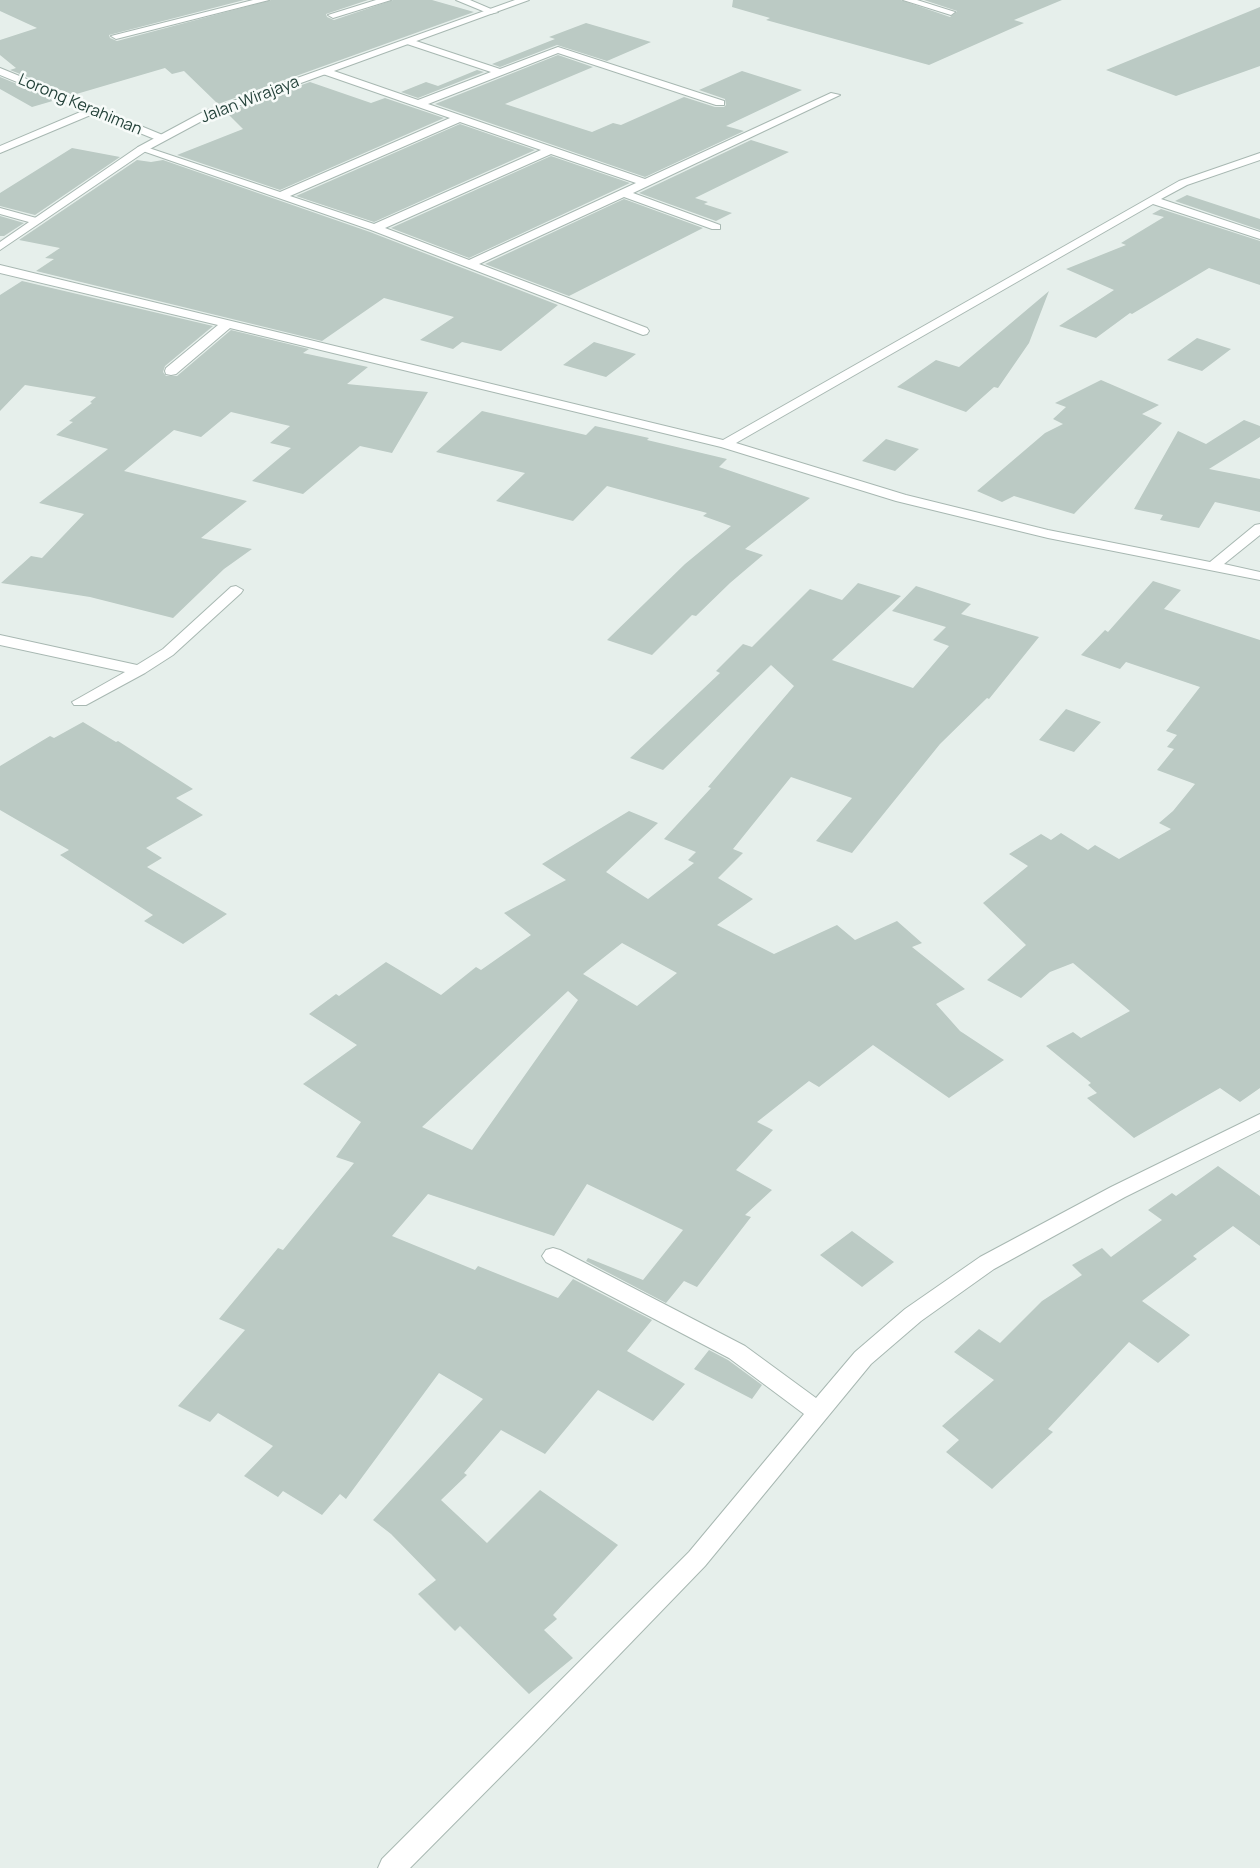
<!DOCTYPE html>
<html>
<head>
<meta charset="utf-8">
<style>
  body { margin:0 }
  canvas { display:block; background:#e6efeb }
</style>
</head>
<body>
<canvas width="1260" height="1868"></canvas>
<script>
const ctx = document.querySelector('canvas').getContext('2d');
ctx.lineJoin = 'round';
function paint(path, color) {
  ctx.fillStyle = color;
  ctx.fill(path, 'evenodd');
}
function toPath(rows) {
  const path = new Path2D();
  for (const r of rows) {
    path.moveTo(r[0], r[1]);
    for (let i = 2; i < r.length; i += 2) path.lineTo(r[i], r[i + 1]);
  }
  return path;
}
function strokePath(path, color, width, dash) {
  ctx.strokeStyle = color;
  ctx.lineWidth = width;
  ctx.lineCap = dash ? 'butt' : 'round';
  ctx.setLineDash(dash || []);
  ctx.stroke(path);
}
function drawText(font, color, halo, rows, align = 'center') {
  ctx.font = font + ' Manrope,sans-serif';
  ctx.lineWidth = 5;
  ctx.setLineDash([]);
  ctx.textBaseline = 'middle';
  ctx.strokeStyle = halo;
  ctx.fillStyle = color;
  for (const [text, x, y, turn = 0] of rows) {
    ctx.save();
    ctx.translate(x, y);
    ctx.rotate((+turn || 0) * Math.PI / 180);
    ctx.textAlign = isNaN(turn) ? turn : align;
    if (halo) ctx.strokeText(text, 0, 0);
    ctx.fillText(text, 0, 0);
    ctx.restore();
  }
}
paint(toPath([
  [0,0,244,0,109,35,110,38,117,41,271,0,368,0,326,14,327,17,334,20,393,0,432,0,474,12,218,104,184,71,172,74,165,68,73,95,10,70,16,68,0,55,0,40,37,28,0,11],
  [733,0,901,0,950,17,957,11,924,0,1062,0,1014,20,1024,23,929,65,766,20,770,18,732,7],
  [1260,7,1260,66,1176,96,1106,70],
  [586,23,651,42,607,61,557,45,500,67,492,64,555,39,549,37],
  [558,55,593,67,505,104,592,132,613,123,621,125,684,97,715,107,724,107,726,105,725,99,699,90,742,71,802,90,726,126,744,131,645,177,435,104],
  [477,70,484,72,418,98,401,92,426,82,438,86],
  [0,77,56,100,32,107,0,89],
  [310,82,371,103,385,98,444,118,280,190,177,155,243,129,226,112],
  [460,124,535,150,374,222,296,196],
  [751,140,789,152,695,198,708,202,704,204,732,213,716,221,639,193],
  [72,148,120,157,35,215,0,206,0,193],
  [551,156,630,183,469,258,391,228],
  [137,160,151,162,163,160,370,232,558,305,501,351,462,342,453,349,420,340,454,317,384,298,322,341,36,271,54,259,45,258,60,248,19,240],
  [1187,195,1260,219,1260,230,1175,201],
  [624,199,703,228,569,296,485,264],
  [1161,209,1260,241,1260,285,1209,268,1132,314,1130,313,1096,338,1059,326,1114,290,1066,269,1126,245,1121,243,1164,217,1152,214],
  [0,216,24,223,4,236,0,236],
  [22,281,213,326,165,366,163,372,166,376,177,376,231,330,309,349,303,353,368,367,347,384,428,392,392,453,360,446,303,494,252,481,291,448,270,443,290,426,231,412,201,437,174,430,124,471,247,501,201,538,252,549,224,569,173,618,90,597,1,583,31,556,42,558,84,514,39,503,108,449,56,435,73,422,69,421,92,403,90,402,96,397,25,385,0,411,0,295],
  [1049,291,1029,343,998,388,994,387,966,412,897,387,936,360,959,367],
  [1197,338,1231,349,1202,371,1167,360],
  [594,342,636,354,606,377,563,365],
  [1101,380,1159,405,1142,414,1162,423,1074,514,1014,496,1002,502,977,491,1045,433,1063,424,1053,419,1066,407,1055,403],
  [482,411,586,435,595,426,649,438,647,440,727,459,719,467,810,498,745,549,763,555,730,583,696,616,692,615,652,655,607,640,685,564,731,526,703,516,707,513,607,486,573,521,496,501,525,473,436,452],
  [1244,420,1260,426,1260,437,1209,469,1260,479,1260,512,1215,502,1199,528,1160,520,1163,515,1134,509,1178,431,1206,444],
  [886,439,919,449,895,471,862,461],
  [1153,581,1181,590,1164,609,1260,640,1260,1088,1240,1102,1220,1088,1134,1138,1087,1098,1097,1093,1088,1085,1091,1083,1046,1046,1073,1032,1081,1038,1130,1011,1073,963,1050,972,1021,998,987,980,1026,945,983,903,1028,866,1009,854,1041,834,1051,840,1061,833,1088,850,1095,845,1119,859,1171,829,1159,823,1173,811,1195,784,1157,770,1174,749,1167,747,1177,735,1166,731,1200,687,1126,662,1120,669,1081,655,1105,630,1108,632],
  [858,583,901,596,832,660,913,688,949,646,933,640,946,627,892,611,916,586,971,604,961,614,1039,637,989,699,987,698,940,744,852,853,816,841,852,798,791,777,733,849,743,853,718,878,753,899,717,925,774,954,837,925,855,940,897,921,922,943,912,947,965,989,936,1004,960,1031,1004,1060,949,1098,873,1045,819,1087,809,1081,757,1122,773,1130,736,1170,772,1190,745,1215,751,1217,697,1287,684,1281,666,1303,586,1261,588,1258,643,1280,683,1230,587,1184,554,1236,428,1194,392,1236,475,1270,478,1266,558,1298,573,1279,652,1320,627,1351,685,1384,653,1421,598,1390,545,1454,501,1430,464,1473,467,1475,441,1500,487,1543,540,1490,618,1545,553,1615,557,1619,544,1630,573,1658,529,1694,460,1626,455,1631,418,1594,436,1580,391,1534,373,1520,483,1399,439,1373,346,1499,340,1494,322,1515,283,1491,278,1497,244,1476,273,1446,218,1413,210,1422,178,1406,245,1330,219,1319,278,1248,283,1250,354,1163,336,1157,361,1122,303,1084,357,1045,309,1014,336,994,339,996,386,962,441,995,476,967,481,970,531,935,504,913,566,880,542,864,629,811,658,823,606,872,648,899,694,863,688,860,696,852,664,839,711,788,708,787,794,686,771,665,663,770,630,758,720,673,716,671,743,644,752,647,810,589,842,600],
  [622,943,677,973,637,1006,583,974],
  [568,991,578,1000,472,1150,422,1127],
  [1066,709,1101,722,1074,752,1039,740],
  [83,722,116,742,118,741,193,789,176,798,203,815,146,848,162,858,147,867,227,914,183,944,144,921,153,915,60,855,69,850,0,810,0,766,50,736,54,738],
  [1218,1166,1260,1196,1260,1246,1233,1226,1193,1256,1197,1259,1142,1301,1190,1335,1158,1363,1129,1342,1048,1429,1053,1432,992,1489,946,1452,959,1440,942,1426,994,1380,954,1352,979,1329,1000,1343,1042,1301,1082,1275,1072,1265,1102,1248,1111,1257,1162,1220,1148,1210,1172,1193,1176,1196],
  [852,1231,894,1262,862,1287,820,1255],
  [709,1350,728,1360,762,1385,752,1399,694,1369]
]), '#bbcac4');
const service = toPath([
  [903,0,917,0,955,12,951,15,903,0]
]);
const minor = toPath([
  [253,0,269,0,116,39,111,36,253,0],
  [376,0,391,0,333,18,328,15,376,0],
  [456,0,470,0,498,12,490,14,456,0],
  [410,39,500,69,558,47,724,101,724,105,716,105,558,53,428,104,645,179,831,93,840,95,633,193,720,225,720,229,712,229,624,197,479,264,647,328,649,331,647,334,643,335,371,230,137,149,138,147,146,147,280,192,450,118,323,74,323,70,331,70,418,100,491,72,407,44,405,42,410,39],
  [460,122,541,150,374,224,290,196,460,122],
  [551,154,636,183,469,260,385,228,551,154],
  [0,68,165,136,166,138,165,140,157,140,93,114,0,153,0,146,85,110,0,75,0,68],
  [1260,153,1260,160,1187,185,1161,199,1260,232,1260,239,1153,204,736,443,906,495,1048,530,1210,562,1255,525,1260,524,1260,535,1224,564,1260,572,1260,580,1048,538,896,501,721,447,230,328,176,374,171,375,166,374,165,371,166,368,218,325,0,273,0,265,723,440,1179,181,1260,153],
  [0,208,40,219,42,221,36,224,0,214,0,208],
  [236,586,243,590,241,593,173,655,145,673,86,705,74,705,72,702,125,672,0,645,0,635,137,665,163,649,231,587,236,586],
  [1260,1114,1260,1130,1125,1197,994,1269,921,1321,871,1364,705,1566,533,1744,410,1868,378,1868,382,1859,689,1552,804,1414,729,1358,546,1262,542,1256,546,1250,553,1248,560,1250,745,1346,816,1398,855,1352,905,1309,980,1257,1111,1187,1260,1114]
]);
const tertiary = toPath([
  [515,0,529,0,213,115,146,151,0,250,0,242,138,147,205,111,515,0]
]);
strokePath(service, '#a8b8b2', 2);
strokePath(minor, '#a8b8b2', 2);
strokePath(tertiary, '#a8b8b2', 2);
paint(service, '#fff');
paint(minor, '#fff');
paint(tertiary, '#fff');
drawText('16px', '#24423a', '#f7fbf9', [
  ["Jalan Wirajaya",250,100,-21],
  ["Lorong Kerahiman",80,105,23]
]);
</script>
</body>
</html>
